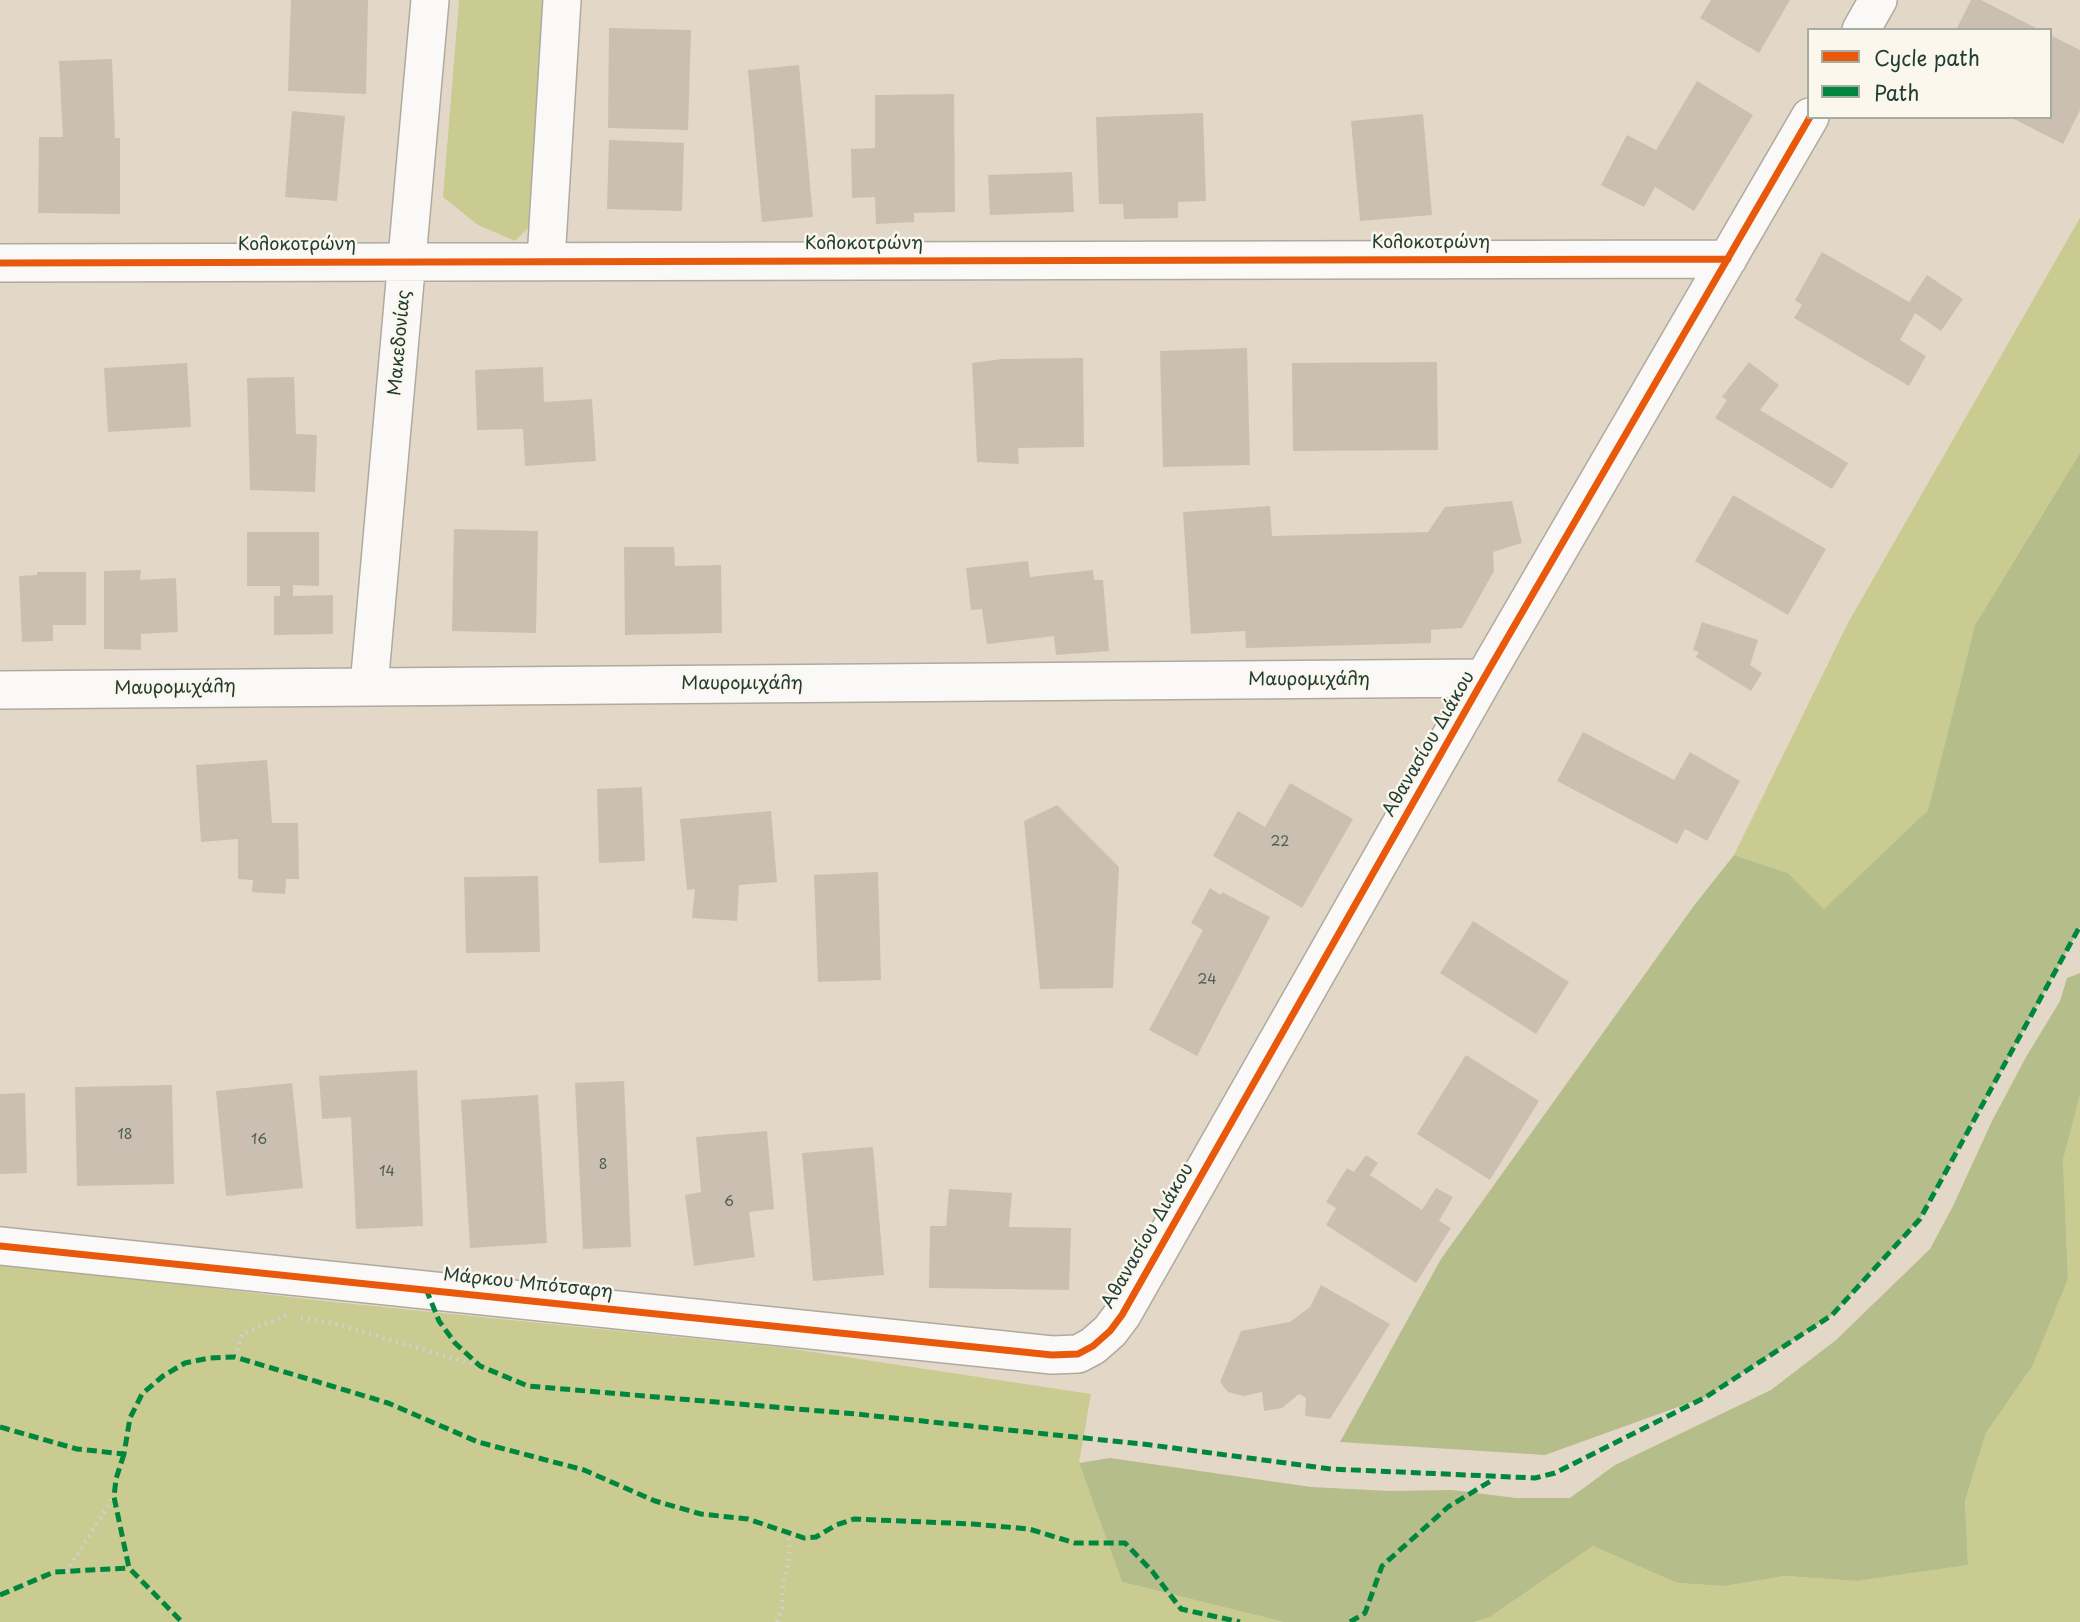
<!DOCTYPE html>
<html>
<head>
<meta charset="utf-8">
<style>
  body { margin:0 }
  #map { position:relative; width:2080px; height:1622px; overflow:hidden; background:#e3d8c7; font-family:"Playpen Sans",sans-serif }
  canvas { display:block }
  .legend { position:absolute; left:1807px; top:28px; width:245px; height:91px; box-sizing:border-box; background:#fbf7ec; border:2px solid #a3ada2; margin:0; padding:9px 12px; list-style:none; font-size:21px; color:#1f3d34 }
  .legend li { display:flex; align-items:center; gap:14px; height:35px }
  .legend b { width:35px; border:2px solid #a3ada2 }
</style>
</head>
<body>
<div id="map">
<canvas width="2080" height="1622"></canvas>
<ul class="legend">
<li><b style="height:9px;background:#e8590c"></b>Cycle path</li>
<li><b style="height:9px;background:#00873e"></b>Path</li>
</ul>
</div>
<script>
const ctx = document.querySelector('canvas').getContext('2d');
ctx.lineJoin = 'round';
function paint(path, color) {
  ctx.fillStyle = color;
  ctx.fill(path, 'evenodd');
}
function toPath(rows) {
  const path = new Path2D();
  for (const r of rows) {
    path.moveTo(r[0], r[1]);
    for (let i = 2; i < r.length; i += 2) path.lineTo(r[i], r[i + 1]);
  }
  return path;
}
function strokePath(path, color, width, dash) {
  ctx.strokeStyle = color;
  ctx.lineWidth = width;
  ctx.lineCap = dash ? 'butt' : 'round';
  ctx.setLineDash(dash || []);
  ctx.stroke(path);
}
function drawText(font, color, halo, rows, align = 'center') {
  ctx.font = font + ' "Playpen Sans",sans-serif';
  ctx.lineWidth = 5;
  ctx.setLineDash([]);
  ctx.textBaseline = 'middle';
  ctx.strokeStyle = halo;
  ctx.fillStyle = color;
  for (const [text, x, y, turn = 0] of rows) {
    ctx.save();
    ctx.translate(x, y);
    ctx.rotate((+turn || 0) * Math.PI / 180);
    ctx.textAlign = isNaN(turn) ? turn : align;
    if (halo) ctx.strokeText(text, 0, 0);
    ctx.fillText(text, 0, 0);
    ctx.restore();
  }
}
paint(toPath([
  [459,0,542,0,540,94,530,226,515,241,478,225,443,197],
  [2080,218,2080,453,1975,625,1928,810,1824,909,1788,873,1734,855,1849,621],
  [2080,1095,2080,1622,1475,1622,1490,1617,1593,1546,1677,1583,1725,1586,1785,1576,1857,1581,1968,1565,1965,1501,1986,1433,2033,1365,2068,1279,2063,1160],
  [0,1264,324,1301,786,1348,1091,1394,1079,1463,1122,1582,1284,1622,0,1622]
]), '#c9cb90');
paint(toPath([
  [2080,453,2080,927,1920,1219,1832,1315,1706,1397,1545,1455,1340,1442,1441,1259,1693,907,1734,855,1788,873,1824,909,1928,810,1975,625],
  [2080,973,2080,1095,2063,1160,2068,1279,2033,1365,1986,1433,1965,1501,1968,1565,1857,1581,1785,1576,1725,1586,1677,1583,1593,1546,1490,1617,1474,1622,1284,1622,1122,1582,1079,1463,1110,1458,1311,1487,1389,1491,1452,1490,1516,1498,1570,1498,1615,1465,1771,1390,1836,1340,1930,1249,1953,1206,1992,1121,2026,1057,2060,1001,2067,978]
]), '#b5bd8a');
paint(toPath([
  [291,0,368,0,366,94,288,91],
  [1711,0,1790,0,1759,53,1700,18],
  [1971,0,1981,0,2040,30,1956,30],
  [609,28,691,30,688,130,608,128],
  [2050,35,2080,50,2080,110,2063,144,2010,117,2050,117],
  [112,59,115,138,120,138,120,214,38,213,39,137,63,137,59,61],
  [799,65,813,217,762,222,748,70],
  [1697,81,1753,115,1694,211,1655,187,1644,207,1601,185,1627,135,1656,150],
  [954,94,955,212,914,213,914,222,876,224,875,197,852,198,851,149,875,148,875,95],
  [292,111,345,116,337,201,285,197],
  [1203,113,1206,201,1178,202,1178,218,1124,219,1123,204,1099,204,1096,117],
  [1423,114,1432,215,1360,221,1351,121],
  [609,140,684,143,682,211,607,209],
  [1072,172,1074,212,990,215,988,175],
  [1822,252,1909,302,1927,275,1963,299,1941,331,1915,313,1900,340,1926,356,1909,386,1794,318,1802,305,1795,300],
  [1247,348,1250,465,1163,467,1160,351],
  [1083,358,1084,447,1018,448,1019,464,977,462,972,363,1002,359],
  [1437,362,1438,450,1293,451,1292,363],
  [1749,362,1779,385,1760,410,1848,463,1832,489,1715,418,1727,400,1722,397],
  [187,363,191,427,108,432,104,368],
  [543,367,544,402,592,399,596,461,525,466,523,429,477,430,475,370],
  [294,377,296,434,317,435,315,492,250,490,247,378],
  [1733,495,1826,549,1788,615,1695,561],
  [1512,501,1522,543,1493,552,1494,571,1462,628,1431,630,1431,643,1246,648,1245,631,1191,634,1183,512,1270,506,1272,536,1428,532,1445,507],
  [454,529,538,531,536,633,452,631],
  [247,532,319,532,319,586,293,585,293,596,333,595,333,634,274,635,274,596,280,596,280,586,247,586],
  [624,547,674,547,675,566,721,565,722,633,625,635],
  [1028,561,1030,577,1093,570,1094,580,1103,580,1109,651,1056,655,1054,636,987,644,982,609,971,610,966,568],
  [141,570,140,580,176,578,178,632,141,634,141,650,104,649,104,571],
  [37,572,86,572,86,625,53,625,53,641,22,642,19,576,37,575],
  [1702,622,1758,640,1750,665,1762,673,1751,691,1696,657,1699,652,1693,650],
  [1583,732,1674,780,1690,752,1740,781,1707,841,1685,829,1677,844,1557,781],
  [267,760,272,823,298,823,299,879,286,879,285,894,252,892,253,880,238,879,238,839,201,842,196,765],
  [1290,783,1353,819,1302,908,1213,856,1238,811,1265,827],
  [642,787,645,861,599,863,597,789],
  [1057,805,1119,867,1113,988,1040,989,1024,821],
  [771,811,777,882,739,885,737,921,692,918,695,889,687,890,680,819],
  [878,872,881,980,818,982,814,875],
  [538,876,540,952,466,953,464,877],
  [1210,888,1221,895,1222,892,1270,917,1197,1056,1149,1030,1203,930,1191,923],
  [1473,921,1569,982,1536,1034,1440,973],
  [1466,1055,1539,1101,1490,1180,1417,1134],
  [417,1070,423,1226,356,1229,351,1117,322,1119,319,1076],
  [624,1081,631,1247,583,1249,575,1083],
  [292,1083,303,1188,226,1196,216,1091],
  [172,1085,174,1184,77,1186,75,1087],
  [25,1093,27,1173,0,1174,0,1094],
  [538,1095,547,1243,470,1248,461,1100],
  [767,1131,774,1209,749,1212,755,1257,694,1266,685,1195,701,1192,696,1137],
  [873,1147,884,1275,813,1281,802,1153],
  [1366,1155,1378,1163,1370,1175,1422,1210,1436,1188,1453,1197,1439,1221,1451,1228,1416,1283,1326,1225,1336,1208,1326,1202,1347,1168,1354,1172],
  [949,1189,1012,1193,1009,1227,1071,1228,1069,1290,929,1288,930,1226,946,1226],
  [1321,1285,1390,1324,1330,1419,1305,1416,1306,1398,1299,1394,1282,1408,1264,1411,1262,1392,1244,1396,1228,1392,1220,1382,1241,1331,1290,1322,1310,1307]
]), '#cbbfb1');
const minor = toPath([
  [1861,30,1878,0],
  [546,260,562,0],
  [0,263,1728,259],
  [369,686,430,0],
  [0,690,1484,678],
  [0,1246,1052,1355,1078,1354,1093,1346,1110,1331,1122,1315,1484,678,1810,117]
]);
strokePath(minor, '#afaa9f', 40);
strokePath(toPath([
  [301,1318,336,1324,480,1366],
  [235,1357,242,1334,286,1315],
  [66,1572,114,1497],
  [777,1622,782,1608,783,1581,788,1565,790,1549,788,1533]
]), '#d1d0cb', 4.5, [2, 5]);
strokePath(minor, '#fbf9f7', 37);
strokePath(toPath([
  [426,1289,439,1321,455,1343,480,1366,528,1386,856,1414,1151,1445,1331,1469,1535,1478,1555,1473,1706,1397,1832,1315,1920,1219,2080,926],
  [0,1427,77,1449,124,1454,130,1418,142,1394,163,1376,185,1363,209,1358,235,1357,388,1403,478,1442,584,1470,655,1501,701,1514,748,1519,804,1538,816,1537,836,1525,854,1519,973,1524,1029,1529,1075,1543,1125,1543,1152,1571,1181,1609,1240,1622],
  [124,1454,116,1479,114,1497,129,1568,182,1622],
  [0,1595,54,1572,129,1568],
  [1350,1622,1365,1613,1382,1566,1448,1507,1494,1479]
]), '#00873e', 5, [10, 5]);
strokePath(toPath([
  [0,263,1728,259],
  [0,1246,1052,1355,1078,1354,1093,1346,1110,1331,1122,1315,1484,678,1810,117]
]), '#e8590c', 7);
drawText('14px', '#4b5e54', null, [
  ["22",1280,842],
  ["24",1207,980],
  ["18",125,1135],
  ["16",259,1140],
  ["8",603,1165],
  ["14",387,1172],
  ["6",729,1202]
]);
drawText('18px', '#1f3d34', '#fbf7ec', [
  ["Κολοκοτρώνη",1431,243],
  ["Κολοκοτρώνη",864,244],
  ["Κολοκοτρώνη",297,245],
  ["Μακεδονίας",400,343,-85],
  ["Μαυρομιχάλη",1309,680],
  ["Μαυρομιχάλη",742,684],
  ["Μαυρομιχάλη",175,688,-1],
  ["Αθανασίου Διάκου",1429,744,-60],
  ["Αθανασίου Διάκου",1148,1236,-60],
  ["Μάρκου Μπότσαρη",528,1284,6]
]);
</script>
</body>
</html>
